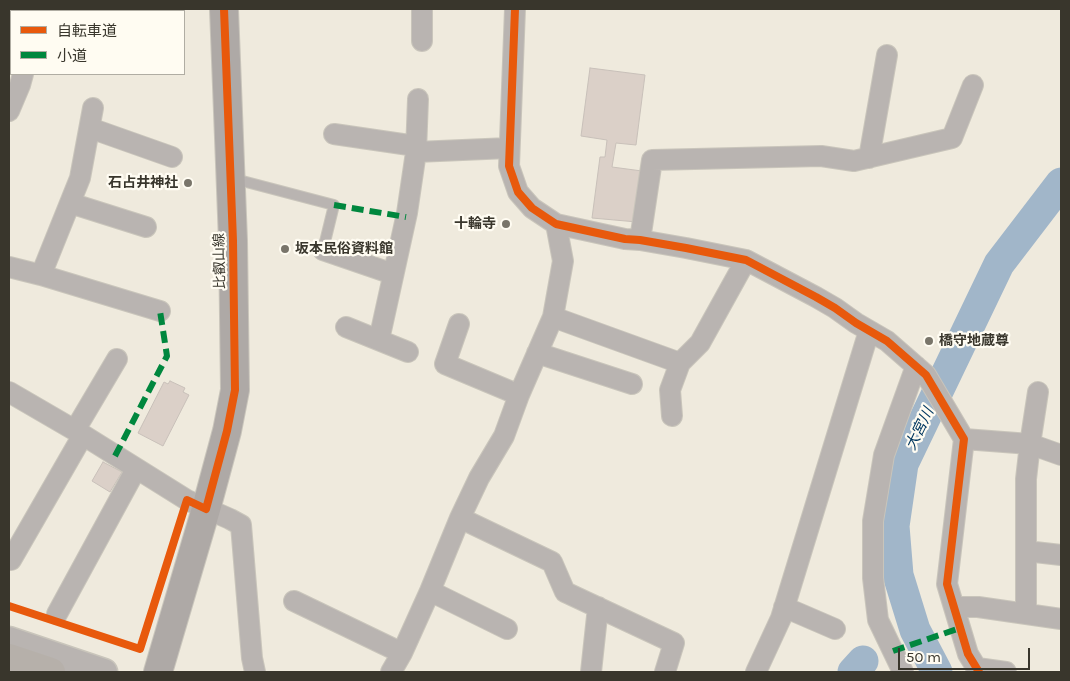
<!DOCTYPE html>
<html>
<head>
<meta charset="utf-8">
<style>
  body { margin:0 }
  #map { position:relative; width:1070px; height:681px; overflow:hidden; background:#efeadd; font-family:Karla,"Noto Sans JP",sans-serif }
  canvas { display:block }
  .frame { position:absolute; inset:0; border:10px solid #39362c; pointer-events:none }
  .legend { position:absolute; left:10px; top:10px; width:175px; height:65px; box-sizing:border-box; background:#fffcf2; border:1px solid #b0ada3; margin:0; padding:6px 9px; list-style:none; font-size:15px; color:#39362c }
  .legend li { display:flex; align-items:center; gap:10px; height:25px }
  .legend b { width:25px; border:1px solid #b0ada3 }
  .scale { position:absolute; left:898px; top:648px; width:132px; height:22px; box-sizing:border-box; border:2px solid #39362c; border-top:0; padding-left:6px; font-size:15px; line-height:18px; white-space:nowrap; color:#39362c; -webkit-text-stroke:4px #fffcf2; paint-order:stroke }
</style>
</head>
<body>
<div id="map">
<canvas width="1070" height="681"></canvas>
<div class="frame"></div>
<ul class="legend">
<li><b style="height:6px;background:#e8590c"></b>自転車道</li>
<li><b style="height:6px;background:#00873e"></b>小道</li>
</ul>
<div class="scale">50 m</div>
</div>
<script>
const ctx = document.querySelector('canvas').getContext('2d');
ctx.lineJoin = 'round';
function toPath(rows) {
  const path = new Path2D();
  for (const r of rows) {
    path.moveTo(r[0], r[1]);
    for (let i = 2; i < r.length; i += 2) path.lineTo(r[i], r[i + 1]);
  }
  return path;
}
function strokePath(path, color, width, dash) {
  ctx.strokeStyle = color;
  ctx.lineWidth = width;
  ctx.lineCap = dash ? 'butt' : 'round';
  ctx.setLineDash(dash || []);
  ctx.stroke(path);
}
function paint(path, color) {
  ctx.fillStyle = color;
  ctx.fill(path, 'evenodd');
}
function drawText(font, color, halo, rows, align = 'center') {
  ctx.font = font + ' Karla,"Noto Sans JP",sans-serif';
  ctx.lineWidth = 4.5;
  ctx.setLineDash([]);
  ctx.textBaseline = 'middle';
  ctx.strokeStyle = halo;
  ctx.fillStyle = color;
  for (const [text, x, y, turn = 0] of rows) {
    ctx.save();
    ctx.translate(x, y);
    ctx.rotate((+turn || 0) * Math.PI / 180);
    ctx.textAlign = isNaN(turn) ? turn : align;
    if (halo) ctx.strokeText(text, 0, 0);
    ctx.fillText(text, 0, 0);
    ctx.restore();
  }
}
strokePath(toPath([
  [853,672,863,661],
  [937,672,915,630,898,575,894,526,903,464,999,264,1061,183]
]), '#a1b6c9', 31);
const building = toPath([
  [590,68,645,75,636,145,616,143,612,167,642,171,637,222,592,218,600,157,605,157,607,140,581,136,590,68],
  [170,381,185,388,183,392,189,395,163,446,138,433,164,382,168,384,170,381],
  [103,462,122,472,110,492,92,481,103,462]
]);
paint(building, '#dbd0c8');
strokePath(building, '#c8c0b9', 1);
const service = toPath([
  [231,178,334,205,323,250]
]);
const minor = toPath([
  [422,9,422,41],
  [515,9,509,166,518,192,532,208,556,224,625,239,640,240,686,248,746,260,816,297,835,308,856,323,887,341,926,375,964,439,947,584,968,654,979,672],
  [9,111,20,85,23,74],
  [90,128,172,157],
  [334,134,416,146],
  [416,152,509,148],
  [869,158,887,55],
  [70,203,146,227],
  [640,240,652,160,821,156,854,161,952,138,973,85],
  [323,250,393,274],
  [9,267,41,275,160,311],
  [41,275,80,178,93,108],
  [553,317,680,363],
  [459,324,445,364,519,395],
  [346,327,408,352],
  [379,340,407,213,416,152,418,99],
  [537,353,632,384],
  [9,392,83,435,187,500,230,519,241,525,252,658,255,672],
  [672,416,670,390,680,363,700,343,746,260],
  [75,430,117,359],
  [964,439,1030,444,1061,455],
  [460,518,552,562,565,592,674,643,665,672],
  [1026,551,1061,555],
  [11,560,83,435],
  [430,591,507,629],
  [294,601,402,653],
  [784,607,835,629],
  [954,607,978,607,1061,619],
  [57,614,136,469],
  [1026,614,1026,479,1030,444,1038,392],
  [977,668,1006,672],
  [391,672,402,653,430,591,460,518,479,478,504,436,519,395,553,317,563,261,556,224],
  [591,672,598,607],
  [756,672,781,618,869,331],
  [903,672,878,620,873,578,873,521,884,455,916,366]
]);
const tertiary = toPath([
  [9,640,104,672]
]);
const secondary = toPath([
  [158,672,206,509,227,431,235,390,233,241,224,9]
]);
const motorway = toPath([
  [9,658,51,672]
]);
strokePath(service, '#c9c5bb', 12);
strokePath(minor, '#c9c5bb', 22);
strokePath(tertiary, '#c9c5bb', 29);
strokePath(secondary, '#c9c5bb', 30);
strokePath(motorway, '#c9c5bb', 30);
strokePath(service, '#b9b4b1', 10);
strokePath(minor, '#b9b4b1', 20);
strokePath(tertiary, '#b9b4b1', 26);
strokePath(secondary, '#aea9a6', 28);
strokePath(motorway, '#b6b0aa', 28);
strokePath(toPath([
  [334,205,406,217],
  [115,456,167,356,160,311],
  [893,651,960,628]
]), '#00873e', 6, [12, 6]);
strokePath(toPath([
  [515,9,509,166,518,192,532,208,556,224,625,239,640,240,686,248,746,260,816,297,835,308,856,323,887,341,926,375,964,439,947,584,968,654,979,672],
  [9,606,140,649,187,500,206,509,227,431,235,390,233,241,224,9]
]), '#e8590c', 8);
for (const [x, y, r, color] of [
  [188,183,5,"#79756a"],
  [506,224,5,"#79756a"],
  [285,249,5,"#79756a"],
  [929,341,5,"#79756a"]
]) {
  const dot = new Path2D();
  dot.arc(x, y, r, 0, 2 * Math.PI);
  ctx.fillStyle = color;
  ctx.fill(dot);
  strokePath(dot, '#fffcf2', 2);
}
drawText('bold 14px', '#39362c', '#fffcf2', [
  ["石占井神社",178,183],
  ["十輪寺",496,224],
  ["坂本民俗資料館",295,249,"left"],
  ["橋守地蔵尊",939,341,"left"]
], 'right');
drawText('14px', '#39362c', '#fffcf2', [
  ["比叡山線",220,261,-91]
]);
drawText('italic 15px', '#003760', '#fffcf2', [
  ["大宮川",920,429,-64]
]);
</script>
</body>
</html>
